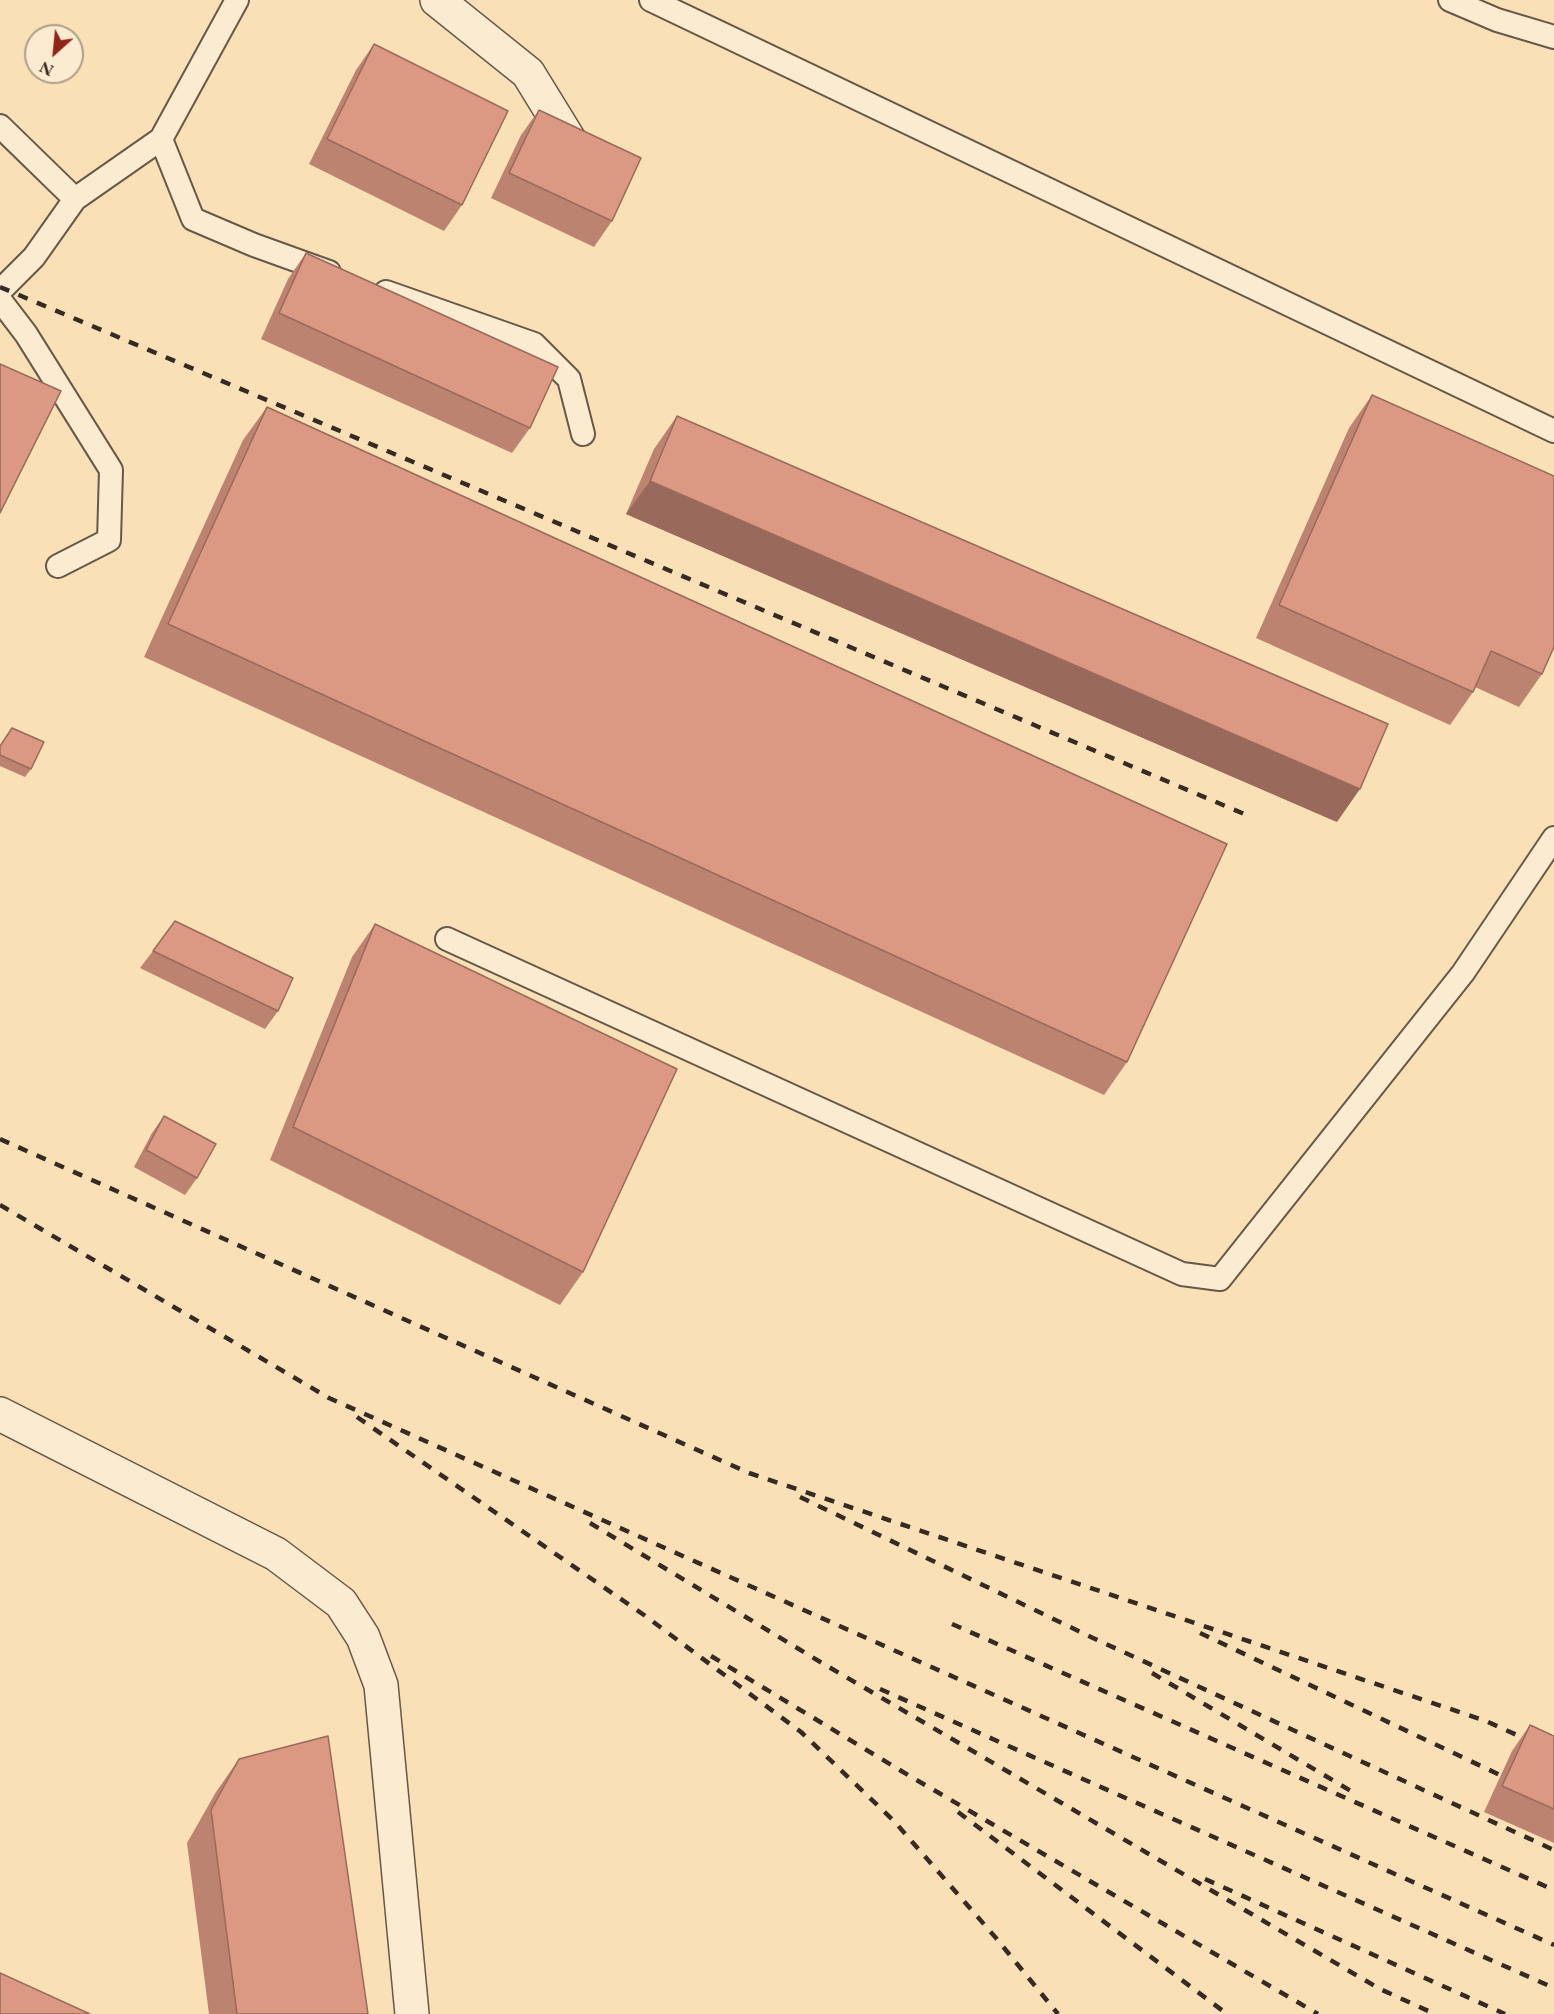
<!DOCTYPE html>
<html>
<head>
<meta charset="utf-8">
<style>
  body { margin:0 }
  #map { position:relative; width:1554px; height:2014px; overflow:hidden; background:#f9e0b6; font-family:"EB Garamond",serif }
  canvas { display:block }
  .north { position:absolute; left:24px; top:24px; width:60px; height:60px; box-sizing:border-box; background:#fbebd0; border:2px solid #ad9e8b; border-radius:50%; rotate:207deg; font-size:16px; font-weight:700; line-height:24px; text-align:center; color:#372a24 }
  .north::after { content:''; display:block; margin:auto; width:21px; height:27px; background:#8f2418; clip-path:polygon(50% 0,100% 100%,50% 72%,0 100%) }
</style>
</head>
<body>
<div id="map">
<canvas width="1554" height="2014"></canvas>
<div class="north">N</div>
</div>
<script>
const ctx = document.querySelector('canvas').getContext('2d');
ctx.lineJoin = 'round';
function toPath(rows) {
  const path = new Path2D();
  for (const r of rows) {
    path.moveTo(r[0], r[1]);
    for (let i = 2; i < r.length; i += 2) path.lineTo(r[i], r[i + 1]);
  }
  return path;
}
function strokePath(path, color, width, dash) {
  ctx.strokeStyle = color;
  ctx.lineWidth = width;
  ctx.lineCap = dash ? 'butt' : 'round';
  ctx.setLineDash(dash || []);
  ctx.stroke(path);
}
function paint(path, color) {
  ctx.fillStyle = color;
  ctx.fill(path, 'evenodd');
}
const service = toPath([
  [651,0,1554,431],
  [1450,0,1497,20,1554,37],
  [0,126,75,199],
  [161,139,193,219,254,245,329,272],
  [0,291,34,257,75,199,161,139,237,0],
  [386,292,534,344,569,379,583,434],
  [0,300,26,334,111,470,109,540,58,566],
  [447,939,1182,1274,1220,1279,1463,973,1554,838]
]);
const minor = toPath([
  [437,0,528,73,579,156],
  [0,1414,276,1554,341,1603,363,1637,381,1685,412,2014]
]);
strokePath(service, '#685848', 26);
strokePath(minor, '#685848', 36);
strokePath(service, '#fbebd0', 22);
strokePath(minor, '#fbebd0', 33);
strokePath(toPath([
  [0,287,1249,816],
  [0,1139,749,1473,1486,1721,1554,1752],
  [0,1205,329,1398,1554,1945],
  [357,1417,644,1615,801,1732,894,1821,996,1938,1058,2014],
  [800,1497,1093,1638,1554,1850],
  [590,1523,822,1663,1380,1989,1435,2014],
  [952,1624,1554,1890],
  [1200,1633,1500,1775],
  [711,1656,908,1775,1318,2014],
  [1152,1673,1356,1794],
  [880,1689,1554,1988],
  [958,1812,1227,2014],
  [1205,1879,1505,2014]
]), '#372a24', 4.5, [10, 10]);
paint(toPath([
  [374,44,462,205,444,231,309,164,356,70],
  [539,110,612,221,594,247,491,198,521,135],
  [306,253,530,428,512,453,261,339,288,279],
  [1372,395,1542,674,1519,707,1475,687,1473,692,1450,725,1256,638,1349,428],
  [267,407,1127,1062,1104,1095,144,657,243,440],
  [677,416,1337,822,626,514,654,449],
  [0,745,31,769,25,777,0,766],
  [375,924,583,1272,560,1305,270,1160,352,957],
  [153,951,278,1011,265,1029,140,968],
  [164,1116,197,1178,185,1195,134,1167,152,1133],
  [1530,1725,1554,1736,1554,1843,1484,1812,1512,1751],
  [239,1759,368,2014,209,2014,187,1843,216,1792]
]), '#bc8370');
paint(toPath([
  [650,481,1360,789,1337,822,626,514]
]), '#996a5b');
const building = toPath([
  [374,44,508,111,462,205,327,139,374,44],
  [539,110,641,158,612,221,509,173,539,110],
  [306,253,558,367,530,428,279,313,306,253],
  [0,364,61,391,0,513,0,364],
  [1372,395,1554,476,1554,647,1542,674,1491,651,1473,692,1279,605,1372,395],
  [267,407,1227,844,1127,1062,168,624,267,407],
  [677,416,1388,724,1360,789,650,481,677,416],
  [12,728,44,742,31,769,0,755,0,746,12,728],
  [175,921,293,978,278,1011,153,951,175,921],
  [375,924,677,1069,583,1272,293,1127,375,924],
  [164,1116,216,1144,197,1178,146,1150,164,1116],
  [1530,1725,1554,1736,1554,1809,1502,1786,1530,1725],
  [328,1736,368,2014,237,2014,211,1810,239,1759,328,1736],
  [0,1973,90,2014,0,2014,0,1973]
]);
paint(building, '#db9882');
strokePath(building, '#996a5b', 1.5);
</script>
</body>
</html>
